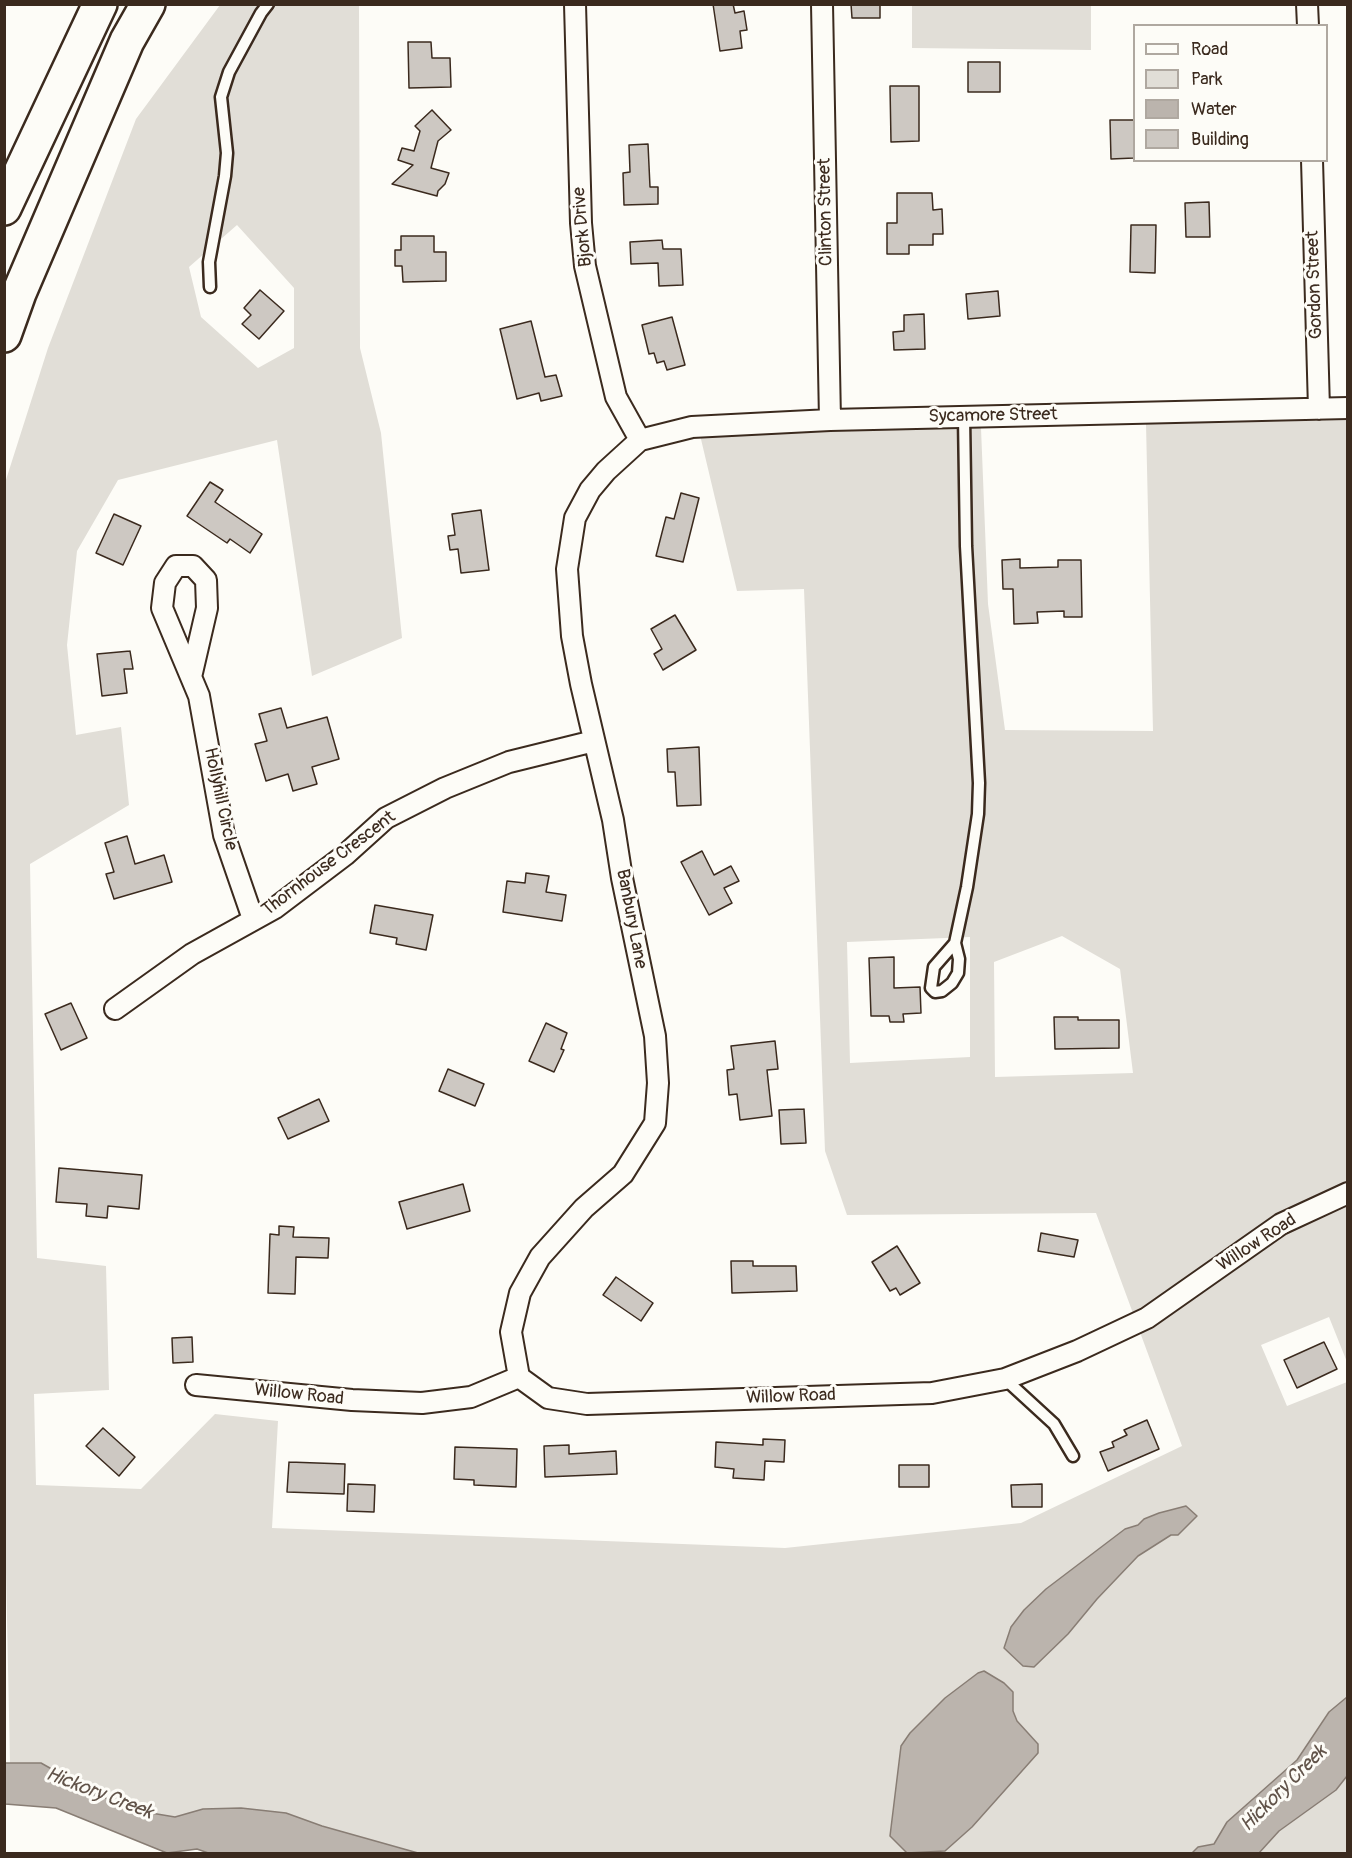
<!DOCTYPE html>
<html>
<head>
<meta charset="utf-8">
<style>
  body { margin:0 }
  #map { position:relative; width:1352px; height:1858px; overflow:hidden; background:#fdfcf7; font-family:Pangolin,sans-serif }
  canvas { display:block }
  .frame { position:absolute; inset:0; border:6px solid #3b2a1e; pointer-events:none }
  .legend { position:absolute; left:1133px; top:24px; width:195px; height:138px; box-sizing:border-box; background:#fdfcf7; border:2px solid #afa8a0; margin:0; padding:8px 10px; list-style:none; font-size:18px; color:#3b2a1e }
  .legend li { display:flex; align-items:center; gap:12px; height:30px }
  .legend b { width:30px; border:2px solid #afa8a0 }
</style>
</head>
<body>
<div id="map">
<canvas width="1352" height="1858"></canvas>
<div class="frame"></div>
<ul class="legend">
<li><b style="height:8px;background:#fdfcf7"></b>Road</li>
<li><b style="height:16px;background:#e1ded7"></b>Park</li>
<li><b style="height:16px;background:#bbb4ad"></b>Water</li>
<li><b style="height:16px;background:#cdc8c2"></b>Building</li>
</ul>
</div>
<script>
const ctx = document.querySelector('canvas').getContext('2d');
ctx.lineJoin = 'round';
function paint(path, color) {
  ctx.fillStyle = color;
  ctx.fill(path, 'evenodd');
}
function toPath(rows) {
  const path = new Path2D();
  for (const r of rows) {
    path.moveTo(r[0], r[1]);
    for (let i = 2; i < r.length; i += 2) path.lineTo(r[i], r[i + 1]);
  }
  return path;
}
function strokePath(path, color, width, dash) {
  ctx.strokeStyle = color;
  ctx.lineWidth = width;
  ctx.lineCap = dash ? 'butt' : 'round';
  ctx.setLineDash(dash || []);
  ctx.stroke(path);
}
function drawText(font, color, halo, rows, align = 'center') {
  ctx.font = font + ' Pangolin,sans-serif';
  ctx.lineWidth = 6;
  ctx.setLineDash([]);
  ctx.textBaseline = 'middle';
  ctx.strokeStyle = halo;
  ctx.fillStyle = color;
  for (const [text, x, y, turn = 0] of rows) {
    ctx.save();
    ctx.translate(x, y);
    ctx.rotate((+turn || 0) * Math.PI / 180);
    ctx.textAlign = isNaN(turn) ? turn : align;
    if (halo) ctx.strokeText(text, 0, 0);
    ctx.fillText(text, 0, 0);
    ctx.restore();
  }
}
paint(toPath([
  [220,5,359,5,360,348,381,433,402,638,312,676,277,440,118,480,77,551,67,645,76,735,121,727,129,805,30,864,37,1258,106,1266,109,1390,34,1394,36,1485,141,1489,215,1414,278,1421,272,1528,785,1548,1021,1523,1182,1446,1096,1213,847,1215,825,1151,804,589,737,591,700,435,718,432,981,428,988,604,1005,730,1153,731,1146,424,1347,420,1347,1362,1329,1317,1261,1345,1287,1406,1347,1382,1347,1697,1329,1712,1297,1760,1227,1822,1214,1845,1198,1847,1192,1854,925,1853,945,1851,972,1827,1038,1753,1038,1743,1017,1721,1013,1711,1013,1692,984,1671,978,1673,945,1698,890,1836,907,1853,418,1853,322,1826,286,1813,241,1808,203,1809,175,1817,133,1810,96,1794,41,1763,10,1763,4,1476,4,486,48,348,136,119],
  [237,225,294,288,294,348,258,368,201,317,189,267],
  [1062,936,1120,969,1133,1073,995,1077,994,962],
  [970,937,970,1057,850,1063,847,942],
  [1138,1525,1171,1535,1138,1556,1097,1599,1068,1634,1034,1667,1011,1627,1024,1610,1046,1589,1125,1529],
  [912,5,1091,5,1091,50,912,48],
  [1347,1776,1347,1853,1259,1854,1279,1831,1335,1790]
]), '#e1ded7');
const water = toPath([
  [1186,1506,1197,1516,1178,1535,1171,1535,1138,1556,1097,1599,1068,1634,1034,1667,1023,1666,1004,1648,1011,1627,1024,1610,1046,1589,1125,1529,1138,1525,1144,1519,1159,1513,1186,1506],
  [984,1671,1004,1683,1013,1692,1013,1711,1017,1721,1038,1744,1038,1753,972,1827,945,1851,907,1853,890,1836,901,1746,910,1733,945,1698,978,1673,984,1671],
  [1347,1697,1347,1776,1336,1790,1279,1831,1259,1853,1192,1853,1198,1847,1214,1844,1227,1822,1297,1760,1329,1712,1347,1697],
  [5,1763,41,1763,96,1794,133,1810,175,1817,203,1809,241,1808,286,1813,322,1826,418,1853,211,1854,197,1849,167,1853,56,1808,5,1804,5,1763]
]);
paint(water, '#bbb4ad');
strokePath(water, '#887d74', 1.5);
const building = toPath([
  [713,4,733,4,735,13,744,11,747,30,740,31,742,48,720,51,713,4],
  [851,4,880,4,880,18,852,18,851,4],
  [408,42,431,42,432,58,450,58,451,87,409,88,408,42],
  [968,62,1000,62,1000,92,968,92,968,62],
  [890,86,919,86,919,141,891,142,890,86],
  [432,110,451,130,438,141,431,168,449,173,445,184,438,191,437,196,392,184,413,165,398,160,402,148,414,151,420,131,415,126,432,110],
  [1110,120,1134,120,1134,158,1111,159,1110,120],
  [648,144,650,187,658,187,658,204,624,205,623,173,630,172,629,145,648,144],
  [897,193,932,193,933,210,942,209,943,234,933,234,933,245,909,245,909,254,887,254,887,223,897,223,897,193],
  [1209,202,1210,237,1186,237,1185,203,1209,202],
  [1131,225,1156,225,1155,273,1130,272,1131,225],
  [401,236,434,236,434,252,446,252,446,281,403,282,402,266,395,266,395,250,401,250,401,236],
  [662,240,663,249,681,249,683,285,659,286,658,263,631,264,630,242,662,240],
  [260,290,284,311,259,339,242,324,251,315,244,308,260,290],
  [998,291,1000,316,968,319,966,294,998,291],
  [924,314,925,349,894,350,893,332,904,331,904,315,924,314],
  [672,317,685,365,667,370,664,361,657,363,654,353,649,354,642,325,672,317],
  [531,321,545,377,556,375,562,396,541,401,539,393,517,399,500,329,531,321],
  [210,482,223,490,215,502,262,534,250,553,230,539,227,543,187,516,210,482],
  [681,493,699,498,683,562,656,556,666,517,674,519,681,493],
  [481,510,489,570,461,573,458,549,450,550,448,536,455,535,452,514,481,510],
  [114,514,141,526,123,565,96,553,114,514],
  [1020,559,1020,568,1058,567,1058,560,1081,560,1082,617,1064,617,1064,611,1037,612,1038,623,1014,624,1013,589,1003,589,1002,560,1020,559],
  [675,615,696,650,663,670,654,654,662,649,651,629,675,615],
  [130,651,133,669,124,669,127,693,102,696,97,654,130,651],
  [281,708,287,728,327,717,339,759,312,767,317,784,293,791,288,774,266,781,255,744,267,741,259,714,281,708],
  [699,747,701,805,677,806,675,772,668,772,667,749,699,747],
  [127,836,135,864,164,855,172,882,114,899,106,874,114,872,105,843,127,836],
  [702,851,714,875,731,866,739,881,724,888,732,903,709,915,681,862,702,851],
  [526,873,549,876,546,892,566,895,562,921,503,912,507,881,525,883,526,873],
  [375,905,433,915,426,950,396,944,397,938,370,933,375,905],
  [894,957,894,988,920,987,921,1013,903,1014,904,1022,890,1022,889,1016,871,1016,869,958,894,957],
  [71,1003,87,1038,61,1050,45,1014,71,1003],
  [1054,1017,1078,1017,1078,1020,1119,1020,1119,1048,1055,1049,1054,1017],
  [546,1023,567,1033,561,1049,564,1050,554,1072,529,1061,546,1023],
  [775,1041,778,1069,767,1070,772,1116,740,1120,737,1094,729,1095,727,1070,734,1069,731,1046,775,1041],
  [448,1069,484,1084,475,1106,439,1091,448,1069],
  [319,1099,329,1121,288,1139,278,1118,319,1099],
  [804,1109,806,1143,781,1144,779,1110,804,1109],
  [59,1168,142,1175,139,1209,108,1206,107,1218,86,1216,87,1204,56,1202,59,1168],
  [463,1184,470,1211,407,1229,399,1202,463,1184],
  [279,1226,294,1227,293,1237,329,1238,328,1258,296,1257,295,1294,268,1293,270,1234,279,1235,279,1226],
  [1041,1233,1078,1240,1074,1257,1038,1251,1041,1233],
  [897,1246,920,1283,900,1295,896,1288,890,1291,872,1262,897,1246],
  [731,1261,753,1261,753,1266,796,1266,797,1291,732,1293,731,1261],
  [616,1277,653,1303,641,1321,603,1295,616,1277],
  [192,1337,193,1362,173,1363,172,1338,192,1337],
  [1324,1342,1337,1369,1297,1388,1284,1360,1324,1342],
  [1147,1420,1159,1449,1108,1471,1100,1452,1114,1447,1112,1442,1127,1435,1124,1430,1147,1420],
  [103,1428,135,1457,119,1476,86,1446,103,1428],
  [763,1439,785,1440,784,1462,765,1461,764,1480,733,1478,734,1469,715,1467,716,1442,763,1445,763,1439],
  [569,1445,569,1454,616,1451,617,1474,545,1477,544,1446,569,1445],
  [455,1447,517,1449,516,1487,474,1485,474,1480,454,1479,455,1447],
  [289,1462,345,1464,344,1494,287,1492,289,1462],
  [899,1465,929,1465,929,1487,899,1487,899,1465],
  [348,1484,375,1485,374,1512,347,1511,348,1484],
  [1042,1484,1042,1507,1012,1507,1011,1485,1042,1484]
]);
paint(building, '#cdc8c2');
strokePath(building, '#3b2a1e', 1.5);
const lane = toPath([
  [210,287,209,262,225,176,227,153,221,97,229,72,261,13,268,4],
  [955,943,959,959,958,973,952,983,942,991,935,992,931,988,934,967,955,943,967,887,978,814,979,783,966,546,964,417],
  [1005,1379,1054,1424,1073,1456]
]);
const street = toPath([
  [575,4,581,223,585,266,616,397,640,440],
  [822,4,830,420],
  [1307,4,1308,26],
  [1312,160,1319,409],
  [191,677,207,608,206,580,193,566,176,566,165,583,162,608,199,696,224,835,253,919],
  [115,1009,192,954,275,908,345,855,386,818,445,788,509,762,594,741],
  [519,1377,511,1332,520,1293,540,1257,584,1208,623,1174,655,1123,658,1083,655,1036,622,878,613,820,581,684,572,636,567,569,575,518,590,490,606,471,640,440,692,427,830,420,1348,408],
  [196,1385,352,1400,422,1403,471,1397,519,1377,548,1398,587,1404,932,1393,1005,1379,1077,1351,1147,1318,1281,1224,1348,1193]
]);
const highway = toPath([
  [4,208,100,4],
  [4,335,19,293,127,41,148,4]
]);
strokePath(lane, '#3b2a1e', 15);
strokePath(street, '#3b2a1e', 24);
strokePath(highway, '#3b2a1e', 38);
strokePath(lane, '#fdfcf7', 10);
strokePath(street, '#fdfcf7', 20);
strokePath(highway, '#fdfcf7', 33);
drawText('18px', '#3b2a1e', '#fdfcf7', [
  ["Clinton Street",826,212,-91],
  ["Bjork Drive",583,227,-95],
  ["Gordon Street",1315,285,-92],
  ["Sycamore Street",993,416,-1],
  ["Hollyhill Circle",220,799,78],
  ["Thornhouse Crescent",329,864,-37],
  ["Banbury Lane",631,919,79],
  ["Willow Road",1257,1243,-33],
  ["Willow Road",299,1395,6],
  ["Willow Road",791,1397,-2]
]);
drawText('italic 20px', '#615349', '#fdfcf7', [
  ["Hickory Creek",1284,1789,-45],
  ["Hickory Creek",99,1794,21]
]);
</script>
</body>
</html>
